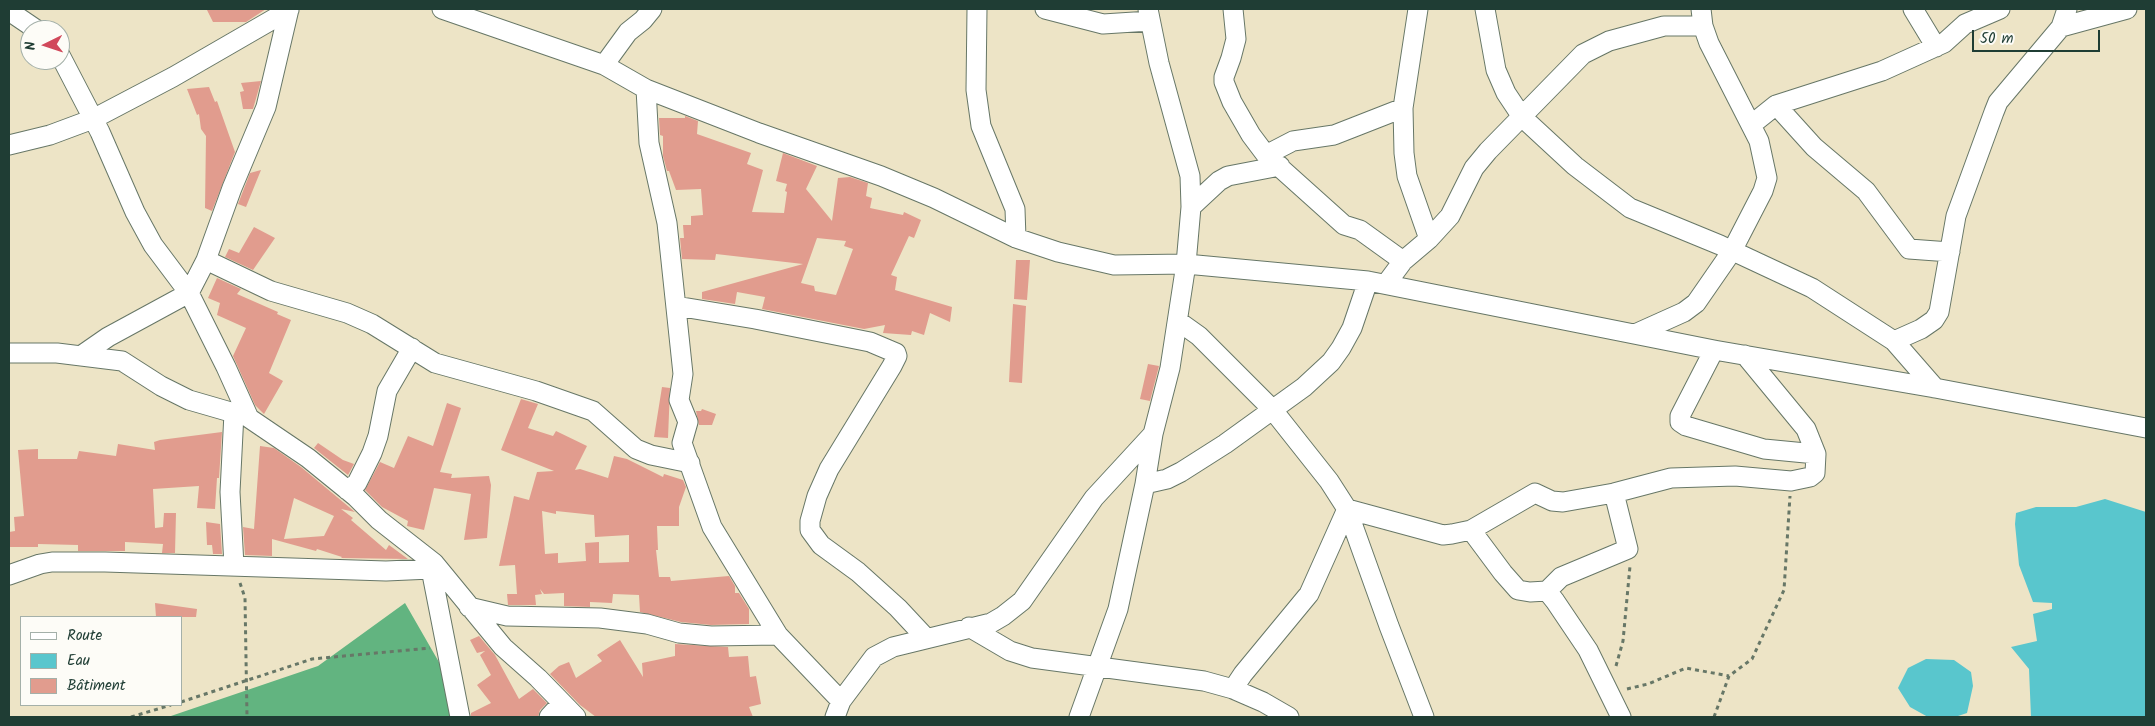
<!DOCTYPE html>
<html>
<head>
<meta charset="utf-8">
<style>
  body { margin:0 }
  #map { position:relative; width:2155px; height:726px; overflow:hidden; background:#ede4c6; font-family:Kalam,sans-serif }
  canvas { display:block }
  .frame { position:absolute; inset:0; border:10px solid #1f3d34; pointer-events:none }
  .legend { position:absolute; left:20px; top:616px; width:162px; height:90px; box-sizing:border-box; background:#fdfcf7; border:1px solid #a4b0a9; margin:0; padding:6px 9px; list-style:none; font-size:15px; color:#1f3d34 }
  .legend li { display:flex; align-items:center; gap:10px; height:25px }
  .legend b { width:25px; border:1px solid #a4b0a9 }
  .north { position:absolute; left:20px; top:20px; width:50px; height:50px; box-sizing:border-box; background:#fdfcf7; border:1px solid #a4b0a9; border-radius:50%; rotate:266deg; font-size:14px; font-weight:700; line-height:20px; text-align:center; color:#1f3d34 }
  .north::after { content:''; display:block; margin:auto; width:18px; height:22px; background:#d1495b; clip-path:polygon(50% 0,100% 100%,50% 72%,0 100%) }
  .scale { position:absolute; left:1972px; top:30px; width:128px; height:22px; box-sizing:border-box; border:2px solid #1f3d34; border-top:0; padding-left:6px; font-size:15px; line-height:18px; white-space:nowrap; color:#1f3d34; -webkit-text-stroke:4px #fdfcf7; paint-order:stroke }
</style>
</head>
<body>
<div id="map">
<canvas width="2155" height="726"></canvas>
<div class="frame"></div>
<ul class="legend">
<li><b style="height:6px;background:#fff"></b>Route</li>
<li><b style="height:14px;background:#59c6cd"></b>Eau</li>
<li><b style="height:14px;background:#e19c8e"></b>Bâtiment</li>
</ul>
<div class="north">N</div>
<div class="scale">50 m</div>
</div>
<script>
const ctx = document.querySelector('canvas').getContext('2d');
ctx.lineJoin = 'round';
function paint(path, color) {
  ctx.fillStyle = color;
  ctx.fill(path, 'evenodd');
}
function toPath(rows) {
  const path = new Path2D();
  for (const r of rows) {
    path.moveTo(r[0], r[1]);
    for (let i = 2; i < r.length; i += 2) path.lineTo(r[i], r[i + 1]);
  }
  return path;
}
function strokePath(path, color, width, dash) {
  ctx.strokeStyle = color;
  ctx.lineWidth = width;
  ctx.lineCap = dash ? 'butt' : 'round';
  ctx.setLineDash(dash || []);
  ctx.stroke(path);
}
paint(toPath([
  [405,603,459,697,463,717,168,717,318,666]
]), '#62b480');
paint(toPath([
  [2105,499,2146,512,2146,717,2031,717,2029,669,2011,647,2037,641,2033,614,2052,609,2052,603,2033,602,2019,565,2015,524,2016,513,2036,507,2076,507],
  [1926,659,1954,660,1971,672,1973,686,1967,713,1955,717,1928,717,1910,707,1898,688,1908,668]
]), '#59c6cd');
paint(toPath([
  [221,9,266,9,246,22,213,22,207,10],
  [261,81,253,109,243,109,240,92,244,91,241,83],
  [209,87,215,102,217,101,235,152,212,211,205,208,206,136,201,129,199,114,197,115,187,89],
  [685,116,698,121,697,134,751,153,747,164,763,170,752,212,784,213,787,192,785,191,787,184,776,181,783,153,817,166,806,189,832,221,838,178,850,177,868,183,866,196,872,198,870,208,903,215,904,212,921,220,914,238,909,236,891,275,897,277,895,290,952,307,950,322,930,313,924,335,912,331,911,335,883,333,885,325,864,329,762,309,765,297,737,292,735,304,702,299,702,292,803,264,716,254,715,260,682,259,680,238,684,238,683,225,691,225,691,216,703,215,701,189,676,190,669,171,667,171,663,156,663,136,660,135,659,118,685,118],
  [817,238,846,241,844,246,853,249,836,295,815,291,814,286,801,283],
  [261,170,246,207,238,204,250,173],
  [254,227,275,238,253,270,225,257,229,249,239,253],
  [1016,260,1030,260,1027,300,1014,299],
  [217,278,241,289,237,294,278,312,277,314,291,320,269,373,283,381,264,414,255,405,233,356,246,328,217,315,220,303,208,298],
  [1013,304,1026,306,1022,383,1009,382],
  [1148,364,1159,366,1150,401,1140,399],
  [662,387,670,388,668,438,654,437],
  [521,399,538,404,528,428,553,436,556,431,587,446,575,470,580,469,608,478,614,456,627,459,663,477,664,474,683,480,686,487,679,507,679,526,657,526,658,550,656,550,659,577,670,577,671,581,729,576,735,586,735,593,739,593,749,609,749,624,711,625,681,622,640,612,639,595,613,594,612,603,590,602,590,607,564,606,564,593,544,594,540,589,542,594,535,595,536,605,508,605,507,594,517,594,515,565,499,566,514,496,529,500,537,472,554,471,501,450],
  [542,511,556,514,556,511,594,515,595,537,629,535,629,562,599,563,599,542,585,543,586,561,558,563,558,553,545,554],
  [447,403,461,408,440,472,452,474,451,478,489,476,491,485,487,538,464,540,471,494,434,488,424,530,407,526,408,521,382,507,365,490,380,462,394,468,408,436,433,446],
  [702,409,716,414,712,425,699,425,696,411,701,411],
  [222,432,219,478,217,478,215,509,197,508,199,486,153,489,155,528,163,527,164,513,176,513,175,553,162,553,163,544,125,542,125,551,78,551,78,545,38,544,38,547,10,547,9,532,15,531,14,517,24,516,18,450,38,449,38,459,77,459,79,451,116,456,118,444,155,450,154,442,160,440],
  [318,443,343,460,354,464,348,475,314,448],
  [260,446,274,448,301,467,355,512,341,509,353,518,351,520,386,550,389,545,408,559,341,558,342,557,317,549,316,551,272,539,272,556,245,555,243,527,254,529],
  [294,498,334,516,324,536,284,539],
  [206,522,220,524,222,554,213,554,212,545,207,545],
  [155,603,197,609,196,617,156,617],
  [479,636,495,655,519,699,533,689,547,703,540,710,538,717,471,717,471,713,491,703,477,685,491,675,480,655,485,651,477,653,470,640],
  [620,640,643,677,642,663,675,656,675,644,728,647,729,657,748,656,750,677,756,676,761,704,749,707,753,717,596,717,580,705,550,674,559,666,569,662,576,678,602,661,597,655]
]), '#e19c8e');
const street = toPath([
  [442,9,604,65,646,89,759,133,881,176,934,198,1016,238,1058,252,1114,265,1186,264,1368,281,1714,350,1935,388,2146,428],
  [977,9,976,90,981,126,1015,209,1016,238],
  [1045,9,1103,24,1150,21],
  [1233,9,1236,39,1231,58,1224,77,1224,82,1232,102,1251,135,1266,155,1344,225,1360,230,1403,261],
  [1418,9,1403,108,1404,153,1407,176,1429,239],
  [1485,9,1496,70,1506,93,1522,117,1575,166,1630,208,1720,245,1812,288,1894,341,1921,329,1934,320,1939,312,1956,216,1994,112,1998,102,2061,27,2067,9],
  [1913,9,1936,47],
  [9,11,37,30],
  [2061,27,2127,9],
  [60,55,100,132,135,212,153,245,189,293,226,367,249,418,308,458,356,497,379,520,434,563,503,647,538,678,576,717],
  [604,65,628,32,643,20,652,9],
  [646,89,649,143,667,223,683,374,679,400,688,422,682,443,712,527,778,635,841,701],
  [1776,105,1814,147,1866,191,1909,249,1950,252],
  [1751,125,1776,105,1882,71,1944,43,1965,24,2000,9],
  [9,145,50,135,93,119,173,77,289,10],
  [1266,155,1293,141,1334,135,1403,108],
  [1191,207,1219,181,1228,176,1280,166],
  [206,260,271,291,347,313,372,324,435,363,536,391,593,411,636,449,651,455,690,463],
  [1386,284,1403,261,1429,239,1450,216,1474,168,1488,151,1583,54,1609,41,1664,26,1703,26],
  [676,306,755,319,870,342,896,353,897,356,892,366,829,469,817,496,810,521,810,530,821,545,858,572,898,608,926,638],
  [1178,321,1199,336,1272,409,1329,481,1347,509,1389,626,1424,717],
  [1635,334,1684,312,1696,303,1732,251,1763,191,1767,178,1759,141,1709,43,1703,26,1701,9],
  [1894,341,1935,388],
  [1714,350,1680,416,1680,422,1686,426,1764,449,1816,454],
  [9,353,57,353,122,361,161,386,189,400,234,413,230,492,234,566],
  [82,355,108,337,189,293,206,260,232,188,266,107,289,9],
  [1145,484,1167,479,1181,472,1225,444,1304,387,1331,362,1341,348,1352,328,1368,281],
  [347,490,357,483,372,453,378,436,387,391,412,348],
  [1471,530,1503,573,1518,590,1530,592,1547,591,1555,601,1588,650,1621,717],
  [434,563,431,569,460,717],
  [9,575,40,564,52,562,105,562,386,571,431,569],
  [1547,591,1561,577,1628,549,1614,493],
  [469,607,507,616,600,618,647,624,679,633,711,636,778,635],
  [969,627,1010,651,1032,658,1204,681,1233,689,1263,702,1289,717],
  [1233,689,1243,674,1309,594,1347,509,1443,535,1452,534,1471,530,1535,493,1552,501,1563,502,1614,493,1671,478,1735,476,1791,481,1810,477,1815,473,1816,454,1806,429,1745,355],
  [549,717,562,703],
  [835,717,841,701,874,657,893,647,991,623,1003,616,1022,601,1094,498,1153,434],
  [1079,717,1118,609,1145,484,1153,434,1170,368,1186,264,1191,207,1190,176,1159,63,1148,9]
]);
strokePath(street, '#677767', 21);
strokePath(toPath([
  [240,583,245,598,247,717],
  [1616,666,1623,641,1630,566],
  [1627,689,1648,684,1686,668,1729,676],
  [181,702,312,659,430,648],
  [131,717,171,705],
  [1714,717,1729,676,1752,659,1784,590,1790,496]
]), '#677767', 3, [4, 4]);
strokePath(street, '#fff', 19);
</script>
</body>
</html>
